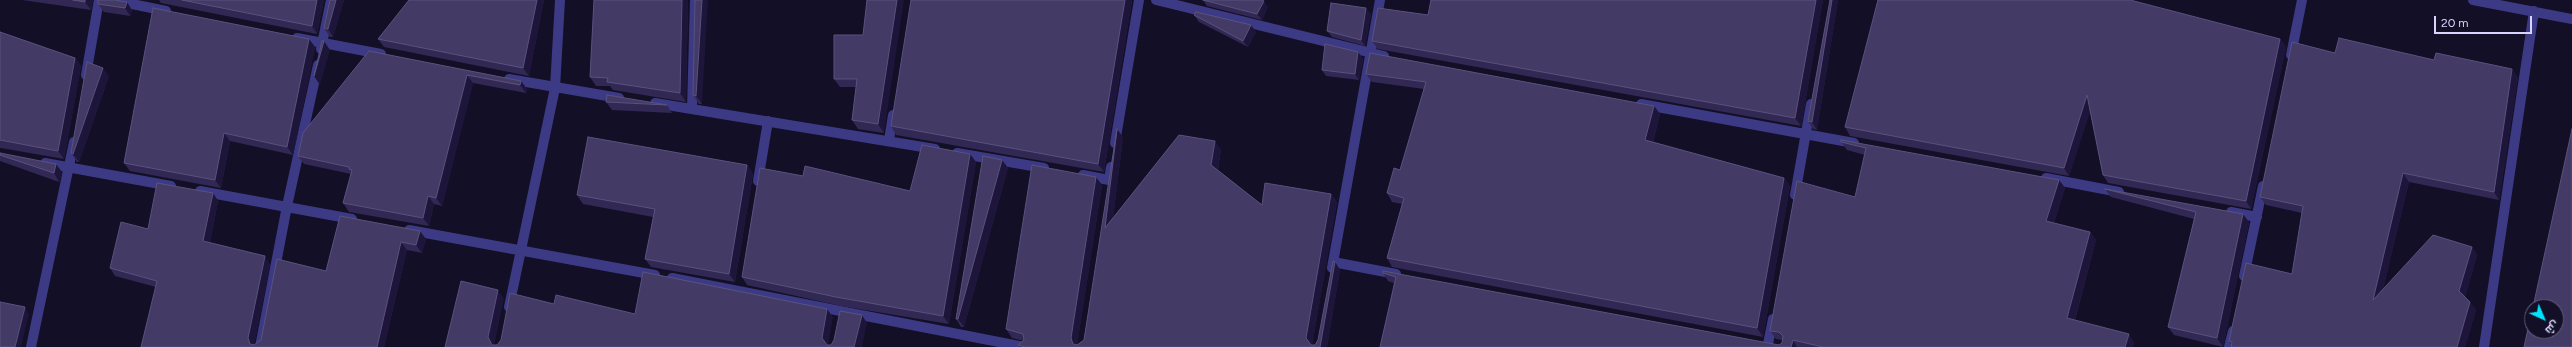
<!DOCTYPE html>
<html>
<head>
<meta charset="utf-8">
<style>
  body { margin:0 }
  #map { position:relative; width:2572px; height:347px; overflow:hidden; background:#130f26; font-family:Figtree,Cairo,sans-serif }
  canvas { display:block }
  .north { position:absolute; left:2524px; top:299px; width:40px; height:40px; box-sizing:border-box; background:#130f26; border:1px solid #625e7d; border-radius:50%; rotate:136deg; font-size:11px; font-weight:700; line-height:16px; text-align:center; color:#d9d4ff }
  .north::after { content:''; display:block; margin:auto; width:14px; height:18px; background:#00e5ff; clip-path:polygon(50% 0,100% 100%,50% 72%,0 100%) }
  .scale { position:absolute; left:2434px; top:16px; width:98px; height:18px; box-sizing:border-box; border:2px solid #d9d4ff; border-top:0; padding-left:5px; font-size:12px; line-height:14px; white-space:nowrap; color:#d9d4ff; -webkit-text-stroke:3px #130f26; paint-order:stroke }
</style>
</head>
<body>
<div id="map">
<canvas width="2572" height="347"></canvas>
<div class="north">ش</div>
<div class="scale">20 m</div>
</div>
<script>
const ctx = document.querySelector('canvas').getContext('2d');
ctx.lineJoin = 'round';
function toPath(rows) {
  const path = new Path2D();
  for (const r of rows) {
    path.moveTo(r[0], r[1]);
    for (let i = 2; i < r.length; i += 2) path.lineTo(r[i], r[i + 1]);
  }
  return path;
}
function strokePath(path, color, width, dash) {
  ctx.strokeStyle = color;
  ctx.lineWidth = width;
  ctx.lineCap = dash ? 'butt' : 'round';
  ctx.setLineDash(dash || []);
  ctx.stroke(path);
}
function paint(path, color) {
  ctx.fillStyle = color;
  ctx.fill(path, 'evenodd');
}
strokePath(toPath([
  [113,0,166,11],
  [1156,0,1384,56],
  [2473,0,2572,19],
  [297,38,381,54],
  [321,49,331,0],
  [2291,55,2302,0],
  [86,75,99,0],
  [509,79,619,98],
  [655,103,935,149],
  [1641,104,1854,143],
  [692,109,695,0],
  [889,140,893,115],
  [1115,143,1139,0],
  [957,153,1044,168],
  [45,163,171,186],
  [1083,175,1109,180,1111,167],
  [2046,178,2119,192],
  [758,181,768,121],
  [200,191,352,219],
  [1795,195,1811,104],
  [2231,212,2257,217],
  [409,230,655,275],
  [1333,262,1396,274],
  [1332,268,1380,0],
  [2244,276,2263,186],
  [672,278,1024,347],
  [509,307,555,88,560,0],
  [1768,344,1773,319],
  [31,347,74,142],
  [260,347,287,206,318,65],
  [2229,347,2233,331],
  [2484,347,2534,11]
]), '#3d3a85', 10);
paint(toPath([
  [22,0,93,0,91,10],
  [115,0,132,10,130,16,104,12,98,4],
  [159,0,324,0,317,34,161,3],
  [330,0,344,0,333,37,330,37,324,28],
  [409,0,544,0,529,76,384,47,378,39],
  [594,0,688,0,686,102,613,90,610,86,596,86,590,77],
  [695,0,702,104,699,104,693,95],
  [1132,0,1104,172,896,135,891,126],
  [1203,0,1268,7,1262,20,1207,6],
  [1823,0,1801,126,1378,49,1372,41,1428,15],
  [1830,0,1838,0,1817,130,1813,129,1808,121],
  [1371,14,1365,46,1332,37,1327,31],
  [1194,15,1256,32,1248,47,1199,22],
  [0,32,75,58,81,66,64,159,1,148,0,148],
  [863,35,884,133,858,129,852,120,856,87,840,87,834,79],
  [309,39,315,47,293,155,230,141,221,188,130,171,124,163],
  [2280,39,2286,47,2251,209,2108,183,2103,175,2090,111,2069,176,1850,136,1845,127],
  [369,51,521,81,527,89,526,93,473,83,442,206,434,204,429,226,349,212,343,203,351,174,304,164,298,156],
  [1358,52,1363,59,1359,80,1326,76,1322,70],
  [2335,53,2518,77,2499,200,2409,182,2383,289,2472,247,2477,255,2465,297,2476,310,2465,347,2231,347,2231,345,2229,341,2292,274,2302,213,2266,205,2260,197],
  [1366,74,1654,106,1660,114,1653,142,1784,178,1790,186,1763,337,1392,267,1387,258,1402,204,1392,202,1387,193,1400,170,1424,89,1372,82],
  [109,76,79,162,77,162,71,153],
  [606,102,667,105,672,113,612,110],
  [1123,137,1113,218,1221,149,1218,170,1262,205,1331,194,1337,202,1312,345,1315,345,1318,340,1335,262,1340,270,1327,347,1020,347,1018,345,1024,341,1012,338,1006,329,1102,185,1077,345,1084,340],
  [1841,142,2059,180,2065,188,2054,223,2090,232,2096,240,2075,320,2134,342,2133,347,1380,347,1394,283,1388,281,1383,273,1779,345,1782,343,1783,340,1776,339,1770,331,1855,197,1865,155,1847,150],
  [0,153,62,172,59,182,0,161],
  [970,154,976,162,949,324,841,306,747,285,742,277,803,176,910,191],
  [1002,160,1008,168,964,327,961,327,956,319],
  [747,165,753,174,735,282,651,267,645,259,653,217,583,204,577,195],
  [2105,189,2249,222,2223,347,2174,335,2168,327,2194,219,2111,197],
  [213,193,218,201,210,243,270,264,254,345,261,340,326,271,340,216,426,239,422,253,407,250,384,347,141,347,156,287,115,276,110,268,148,229]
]), '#312854');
paint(toPath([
  [85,0,93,0,91,10,85,2],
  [317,0,324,0,317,34,312,26],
  [336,0,344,0,333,37,328,29],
  [537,0,544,0,529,76,523,68],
  [682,0,688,0,686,102,680,93],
  [702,0,708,0,702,104,696,96],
  [897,0,904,0,884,133,878,124],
  [1125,0,1132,0,1104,172,1098,164],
  [1816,0,1823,0,1801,126,1795,118],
  [1832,0,1838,0,1817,130,1812,122],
  [1264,1,1268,7,1262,20,1257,14],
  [127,2,132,10,130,16,125,8],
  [1366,8,1371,14,1365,46,1361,40],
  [1251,25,1256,32,1248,47,1243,41],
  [309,39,315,47,293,155,287,147],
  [2280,39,2286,47,2251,209,2246,201],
  [324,41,330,50,320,85,314,76],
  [1358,52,1363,59,1359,80,1355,74],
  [75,58,81,66,64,159,58,151],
  [103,68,109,76,79,162,73,154],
  [2512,69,2518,77,2499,200,2494,192],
  [467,75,473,83,442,206,436,198],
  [521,81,527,89,526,93,520,85],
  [2087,95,2093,103,2069,176,2064,168],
  [1654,106,1660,114,1651,148,1645,140],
  [1117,129,1123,137,1111,236,1105,228],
  [224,133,230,141,221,188,215,180],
  [1215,141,1221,149,1217,173,1211,165],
  [970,154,976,162,949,324,943,316],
  [1002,160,1008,168,964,327,958,319],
  [56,164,62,172,59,182,54,173],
  [747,165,753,174,735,282,729,274],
  [2403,173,2409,182,2379,308,2373,300],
  [1096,177,1102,185,1077,346,1073,344,1071,338],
  [1784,178,1790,186,1763,337,1757,328],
  [2059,180,2065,188,2052,229,2046,221],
  [213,193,218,201,209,249,203,241],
  [1331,194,1337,202,1312,346,1306,338],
  [428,196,434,204,429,226,423,218],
  [2243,214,2249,222,2223,347,2217,338],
  [420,231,426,239,422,253,416,245],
  [2090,232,2096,240,2073,326,2067,318],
  [401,242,407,250,384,347,377,347],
  [2472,247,2477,255,2465,299,2459,291],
  [265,256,270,264,254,346,250,344,248,338],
  [1335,262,1340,270,1327,347,1320,347],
  [498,290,504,299,494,346,494,347,488,337],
  [2470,302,2476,310,2465,347,2457,347],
  [25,307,29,314,21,347,15,347],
  [827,309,833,317,828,346,822,338],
  [862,315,867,323,862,347,854,347],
  [2129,334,2134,342,2133,347,2125,347],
  [1793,340,1797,347,1791,347]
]), '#1d163a');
const building = toPath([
  [73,0,85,0,85,2,73,0],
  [98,0,115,0,127,2,125,8,98,4,98,0],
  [182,0,317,0,312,26,182,0],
  [330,0,336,0,328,29,324,28,330,0],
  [409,0,537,0,523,68,378,39,409,0],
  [594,0,682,0,680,93,607,82,608,78,590,77,594,0],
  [695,0,702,0,696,96,693,95,695,0],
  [867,0,897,0,878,124,852,120,857,79,834,79,834,35,863,35,867,0],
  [911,0,1125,0,1098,164,891,126,911,0],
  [1203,0,1262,0,1264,1,1257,14,1203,0],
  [1431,0,1816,0,1795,118,1372,41,1378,8,1428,15,1431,0],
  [1830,0,1832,0,1812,122,1808,121,1830,0],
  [1878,0,2130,0,2280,39,2246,201,2103,175,2087,95,2064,168,1845,127,1878,0],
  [1331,3,1366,8,1361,40,1327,31,1331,3],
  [153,8,309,39,287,147,224,133,215,180,124,163,153,8],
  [1196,12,1251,25,1243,41,1194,15,1196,12],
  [0,32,75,58,58,151,0,140,0,32],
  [2339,38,2434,60,2436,53,2512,69,2494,192,2403,173,2373,300,2433,235,2472,247,2459,291,2470,302,2457,347,2231,347,2232,342,2229,341,2246,263,2292,274,2303,206,2260,197,2292,42,2335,53,2339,38],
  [322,41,324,41,314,76,322,41],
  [1325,44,1358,52,1355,74,1322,70,1325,44],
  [369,51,521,81,520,85,467,75,436,198,428,196,423,218,343,203,352,170,349,169,349,167,298,156,303,133,369,51],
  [1370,53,1654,106,1645,140,1784,178,1757,328,1387,258,1404,198,1387,193,1394,168,1400,170,1426,82,1366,74,1370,53],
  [87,62,103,68,73,154,71,153,87,62],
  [607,95,667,105,606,102,607,95],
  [1117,129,1105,228,1179,135,1215,141,1211,165,1262,205,1265,183,1331,194,1306,338,1311,345,1315,345,1318,340,1333,261,1335,262,1320,347,1025,347,1018,345,1024,340,1023,334,1006,329,1032,165,1096,177,1071,338,1073,344,1077,345,1084,340,1117,129],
  [2572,129,2572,347,2524,347,2532,311,2532,331,2556,331,2556,307,2533,307,2572,129],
  [588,137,747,165,729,274,645,259,655,209,577,195,588,137],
  [1841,140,2059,180,2046,221,2090,232,2067,318,2129,334,2125,347,1823,347,1793,340,1791,347,1380,347,1396,277,1383,273,1383,271,1779,345,1782,343,1783,336,1779,332,1770,331,1797,181,1855,197,1866,148,1841,142,1841,140],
  [922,145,970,154,943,316,836,297,742,277,760,168,803,176,805,166,910,191,922,145],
  [0,153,56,164,54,173,0,155,0,153],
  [983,156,1002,160,958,319,956,319,983,156],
  [157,183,213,193,203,241,265,256,248,338,250,344,254,345,261,340,277,259,326,271,340,216,420,231,416,245,401,242,377,347,141,347,157,281,110,268,121,222,148,229,157,183],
  [2105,189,2243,214,2217,338,2168,327,2196,212,2105,189],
  [643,272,827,309,822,338,827,345,831,345,834,340,840,311,862,315,854,347,445,347,461,281,498,290,488,337,492,345,497,345,501,340,510,293,554,304,556,295,635,314,643,272],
  [0,302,25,307,15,347,0,347,0,302]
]);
paint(building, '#433a66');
strokePath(building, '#5a527e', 1);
</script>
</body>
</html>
